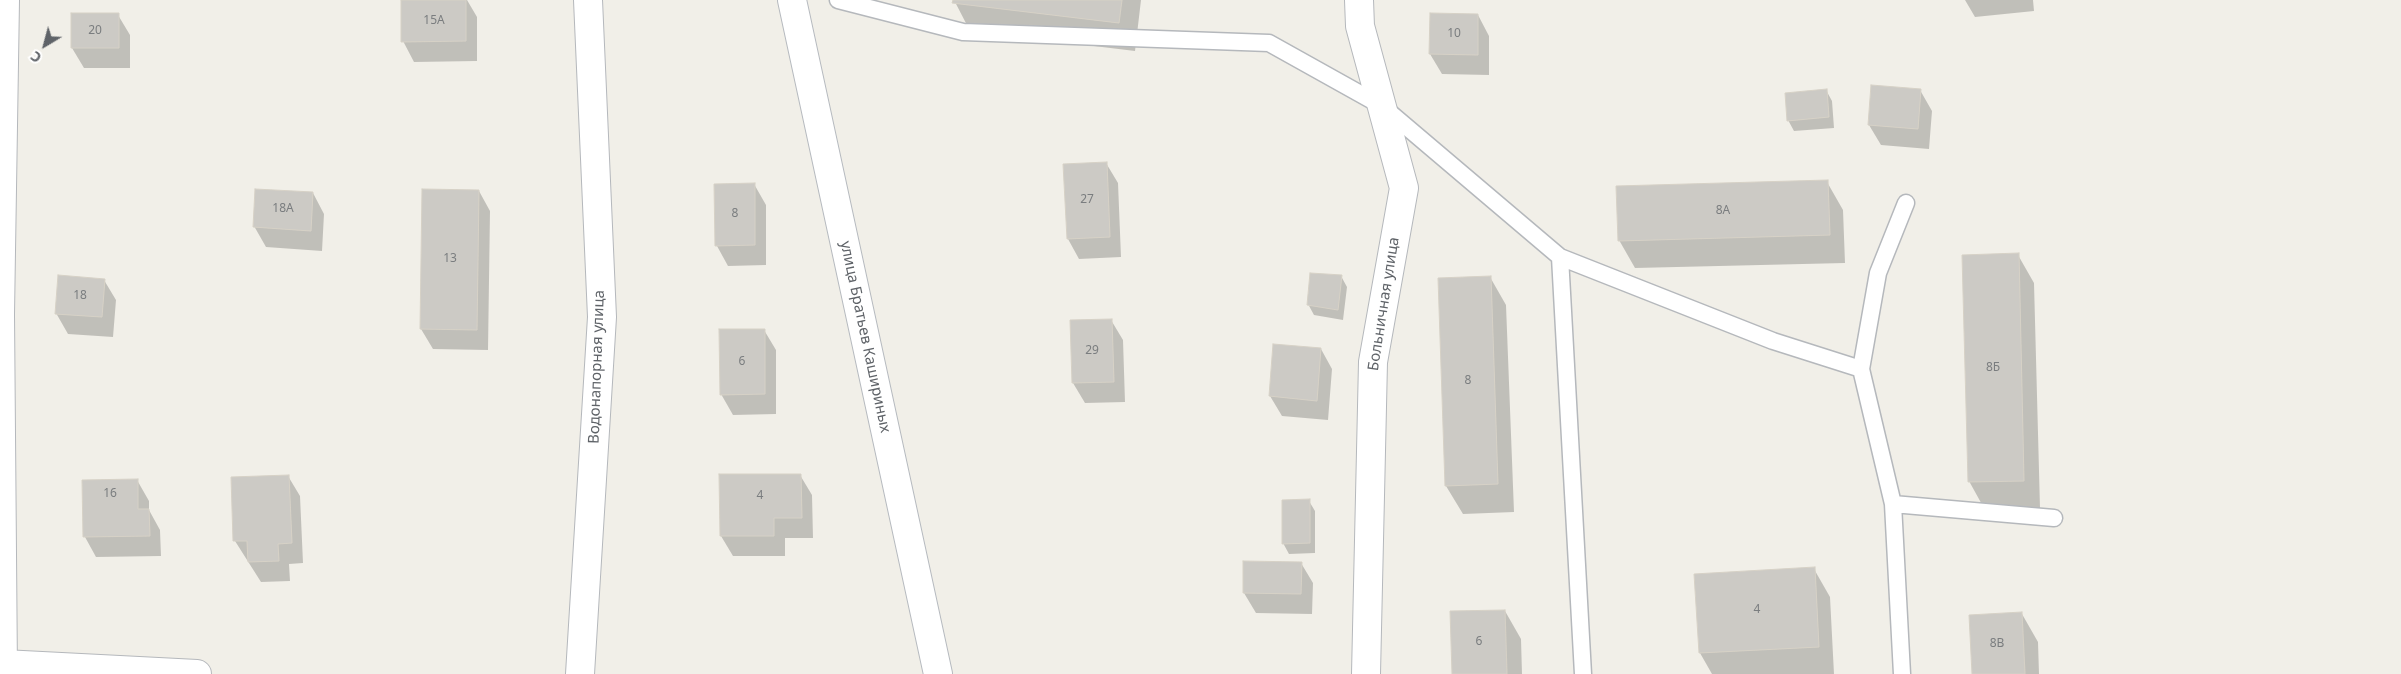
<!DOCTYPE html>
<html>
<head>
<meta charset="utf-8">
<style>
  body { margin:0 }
  #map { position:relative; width:2401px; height:674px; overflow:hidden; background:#f1efe8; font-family:"Noto Sans",sans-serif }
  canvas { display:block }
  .north { position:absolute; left:20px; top:20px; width:50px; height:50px; -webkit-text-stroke:4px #fff; paint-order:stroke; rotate:217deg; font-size:14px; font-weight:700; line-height:20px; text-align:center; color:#5f6368 }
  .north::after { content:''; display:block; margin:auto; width:18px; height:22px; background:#5f6368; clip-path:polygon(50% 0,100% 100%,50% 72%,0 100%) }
</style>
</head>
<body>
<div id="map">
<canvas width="2401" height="674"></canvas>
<div class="north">С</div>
</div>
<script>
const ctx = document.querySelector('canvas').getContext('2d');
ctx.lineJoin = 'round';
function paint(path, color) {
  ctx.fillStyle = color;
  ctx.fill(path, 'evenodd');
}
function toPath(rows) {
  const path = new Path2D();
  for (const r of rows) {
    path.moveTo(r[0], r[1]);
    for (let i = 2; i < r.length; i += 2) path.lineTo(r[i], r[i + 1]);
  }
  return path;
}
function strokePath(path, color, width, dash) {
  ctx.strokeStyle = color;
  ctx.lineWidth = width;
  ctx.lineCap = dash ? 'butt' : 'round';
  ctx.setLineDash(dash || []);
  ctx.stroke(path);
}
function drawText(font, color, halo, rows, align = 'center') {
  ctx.font = font + ' "Noto Sans",sans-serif';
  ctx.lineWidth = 4.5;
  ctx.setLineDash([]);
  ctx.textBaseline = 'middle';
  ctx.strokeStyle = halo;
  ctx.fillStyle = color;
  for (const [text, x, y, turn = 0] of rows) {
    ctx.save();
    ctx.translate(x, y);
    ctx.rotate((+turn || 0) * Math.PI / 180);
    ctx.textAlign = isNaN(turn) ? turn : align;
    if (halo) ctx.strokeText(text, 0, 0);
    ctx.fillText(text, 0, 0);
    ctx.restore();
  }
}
paint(toPath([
  [402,0,467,0,477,17,477,61,414,62,403,41],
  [954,0,1141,0,1135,51,970,31],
  [1965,0,2033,0,2034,11,1975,17],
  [1431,14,1478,15,1489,36,1489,75,1442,74,1430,54],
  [118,15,130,35,130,68,84,68,72,48],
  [1826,90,1832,101,1834,128,1794,131,1788,120],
  [1920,90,1932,111,1929,149,1881,145,1869,125],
  [1106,163,1118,183,1121,257,1079,259,1068,239],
  [1827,182,1843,210,1845,263,1635,268,1619,240],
  [754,184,766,205,766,265,728,266,717,246],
  [479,191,490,211,488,350,433,349,421,329],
  [313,193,324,214,322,251,266,247,254,226],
  [2018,255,2034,283,2040,508,1985,510,1969,481],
  [1341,276,1347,287,1343,320,1314,315,1308,304],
  [1490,277,1506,305,1514,512,1463,514,1446,486],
  [104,280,116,300,113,337,68,334,56,313],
  [1111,320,1123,340,1125,402,1085,403,1073,383],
  [764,330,776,350,776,414,733,415,721,394],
  [1321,349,1332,369,1328,420,1282,416,1270,396],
  [800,475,812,495,813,538,785,538,785,556,733,556,721,536],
  [288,476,300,496,303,563,289,564,290,581,261,582,235,541],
  [137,480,149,501,149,510,160,530,161,556,96,557,85,537,83,481],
  [1309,501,1315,511,1315,553,1289,554,1283,543],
  [1245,562,1301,563,1313,583,1312,614,1256,613,1244,593],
  [1814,569,1830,597,1834,674,1712,674,1700,653],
  [1505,611,1521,639,1522,674,1453,674],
  [2022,614,2038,642,2039,674,1973,674]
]), '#0003');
const building = toPath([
  [401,0,466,0,466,41,401,42,401,0],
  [953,0,1122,0,1119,23,952,3,953,0],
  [71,13,119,13,119,48,71,48,71,13],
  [1430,13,1478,14,1478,55,1429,54,1430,13],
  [1871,85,1921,89,1918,129,1868,125,1871,85],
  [1827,89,1829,117,1787,121,1785,93,1827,89],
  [1107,162,1110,237,1067,239,1063,164,1107,162],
  [1828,180,1830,235,1618,241,1616,186,1828,180],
  [755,183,755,245,715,246,714,184,755,183],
  [255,189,313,192,311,231,253,227,255,189],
  [422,189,479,190,477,330,420,329,422,189],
  [2019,253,2024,481,1968,482,1962,255,2019,253],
  [1310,273,1342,275,1338,310,1307,305,1310,273],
  [58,275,105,279,102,317,55,314,58,275],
  [1491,276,1498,484,1445,486,1438,278,1491,276],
  [1112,319,1114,382,1072,383,1070,320,1112,319],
  [719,329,765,329,765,394,720,395,719,329],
  [1273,344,1321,348,1317,401,1269,396,1273,344],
  [719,474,801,474,802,518,774,518,774,536,720,536,719,474],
  [289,475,292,543,278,544,279,561,248,562,247,541,233,541,231,477,289,475],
  [138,479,138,509,149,509,150,536,83,537,82,480,138,479],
  [1310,499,1310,543,1282,544,1282,500,1310,499],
  [1243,561,1302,562,1301,594,1243,593,1243,561],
  [1815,567,1819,647,1699,653,1694,574,1815,567],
  [1505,610,1507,674,1452,674,1450,611,1505,610],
  [2022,612,2025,674,1972,674,1969,615,2022,612]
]);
paint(building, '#cccac5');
strokePath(building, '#d6d1c6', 1);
const service = toPath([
  [838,0,963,32,1269,43,1382,106,1560,257,1773,341,1861,369,1878,273,1906,203],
  [1560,257,1583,674],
  [1861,369,1893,504,1902,674],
  [1893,504,2054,518]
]);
const minor = toPath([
  [1359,0,1360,26,1404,188,1373,362,1366,674],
  [3,664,197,674],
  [3,674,0,314,5,0],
  [580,674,602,317,588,0]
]);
const secondary = toPath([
  [792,0,938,674]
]);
strokePath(service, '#b5b8bc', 19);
strokePath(minor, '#b5b8bc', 30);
strokePath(secondary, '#b6babf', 30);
strokePath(service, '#fff', 16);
strokePath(minor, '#fff', 28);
strokePath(secondary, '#fff', 28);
drawText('12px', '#7a7d7f', null, [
  ["15А",434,21],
  ["20",95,31],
  ["10",1454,34],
  ["27",1087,200],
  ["18А",283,209],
  ["8А",1723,211],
  ["8",735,214],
  ["13",450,259],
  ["18",80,296],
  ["29",1092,351],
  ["6",742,362],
  ["8Б",1993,368],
  ["8",1468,381],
  ["16",110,494],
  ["4",760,496],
  ["4",1757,610],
  ["6",1479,642],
  ["8В",1997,644]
]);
drawText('15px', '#5f6368', '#fff', [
  ["Больничная улица",1384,304,-81],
  ["улица Братьев Кашириных",865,337,78],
  ["Водонапорная улица",597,367,-88]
]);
</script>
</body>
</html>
